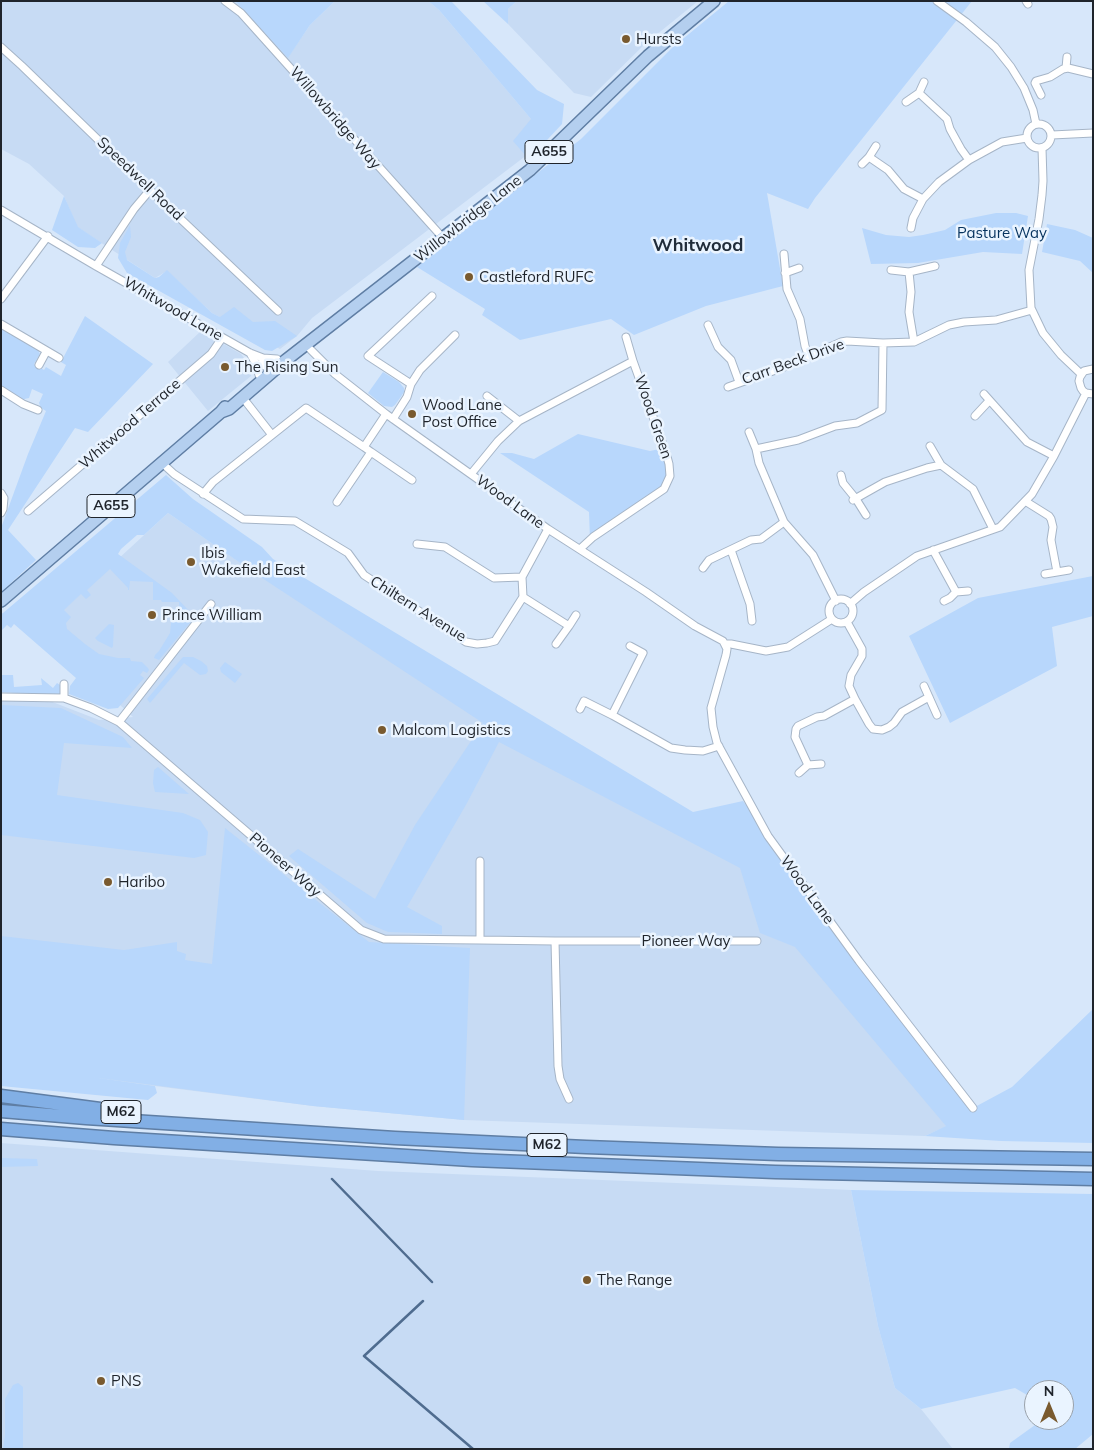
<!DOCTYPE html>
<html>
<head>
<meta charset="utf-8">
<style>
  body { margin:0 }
  #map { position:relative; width:1094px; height:1450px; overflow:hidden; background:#d7e7fa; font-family:Mulish,sans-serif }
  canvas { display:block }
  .frame { position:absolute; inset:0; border:2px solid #1f242b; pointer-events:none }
  .north { position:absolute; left:1024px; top:1380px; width:50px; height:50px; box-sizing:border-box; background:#eaf4ff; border:1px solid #99a1aa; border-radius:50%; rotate:0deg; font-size:14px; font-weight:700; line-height:20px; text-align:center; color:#1f242b }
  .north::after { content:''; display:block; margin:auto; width:18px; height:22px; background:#795a2f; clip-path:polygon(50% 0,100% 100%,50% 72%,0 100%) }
</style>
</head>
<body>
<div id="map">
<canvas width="1094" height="1450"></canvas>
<div class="frame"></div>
<div class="north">N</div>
</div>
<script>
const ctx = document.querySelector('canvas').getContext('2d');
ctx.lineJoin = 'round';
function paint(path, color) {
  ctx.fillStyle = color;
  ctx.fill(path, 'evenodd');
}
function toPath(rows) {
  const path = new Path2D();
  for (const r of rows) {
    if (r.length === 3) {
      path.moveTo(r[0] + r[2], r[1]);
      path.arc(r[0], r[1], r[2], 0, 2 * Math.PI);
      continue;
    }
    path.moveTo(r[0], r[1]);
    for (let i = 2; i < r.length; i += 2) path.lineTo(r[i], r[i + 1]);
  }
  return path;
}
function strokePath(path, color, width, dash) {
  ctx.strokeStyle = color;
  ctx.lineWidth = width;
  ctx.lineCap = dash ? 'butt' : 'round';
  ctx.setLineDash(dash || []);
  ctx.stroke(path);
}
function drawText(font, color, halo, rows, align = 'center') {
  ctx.font = font + ' Mulish,sans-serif';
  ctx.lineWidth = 5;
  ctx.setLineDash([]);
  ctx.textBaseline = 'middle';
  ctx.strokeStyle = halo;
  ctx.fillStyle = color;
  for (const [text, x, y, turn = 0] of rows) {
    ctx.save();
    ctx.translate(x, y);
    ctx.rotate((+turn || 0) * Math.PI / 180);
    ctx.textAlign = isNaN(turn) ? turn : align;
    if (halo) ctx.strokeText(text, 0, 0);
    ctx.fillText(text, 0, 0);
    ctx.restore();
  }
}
paint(toPath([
  [1,1,235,1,288,57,310,25,335,1,428,1,439,10,548,139,312,318,297,336,280,349,212,313,167,271,155,278,77,227,64,196,29,164,1,149],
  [517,1,698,1,645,44,591,97,574,93,508,24,508,9],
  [201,331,241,354,250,366,252,371,251,376,208,411,168,362],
  [168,513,258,575,693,813,747,843,947,1126,925,1136,464,1120,313,1106,155,1086,1,1065,1,694,37,696,99,720,133,717,40,631],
  [1,1143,378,1171,851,1190,878,1326,895,1388,921,1409,953,1449,1,1449]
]), '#c7dbf4');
paint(toPath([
  [235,1,335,1,310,25,288,58],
  [428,1,451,1,537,90,564,104,562,124,548,139,526,156,513,141,531,119,439,10],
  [483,1,517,1,508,9,508,24],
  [729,1,972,1,815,198,808,209,767,193,783,286,706,306,634,335,611,319,520,340,482,315,485,309,417,267,581,139,673,47],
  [64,196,78,227,102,243,95,248,78,247,52,230],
  [996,213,1016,213,1028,216,1022,254,983,252,918,263,871,264,862,228,886,235,909,237,923,235,945,230,961,220],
  [1047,224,1075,230,1093,238,1093,273,1080,261,1042,252],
  [130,225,131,237,125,252,127,260,155,278,159,277,167,270,212,313,220,317,234,307,253,322,275,321,297,336,272,351,265,350,127,273,118,258,120,243],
  [85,316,153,364,88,432,75,428,8,530,36,560,1,592,1,528,28,454,46,411,41,408,39,403,43,394,32,389,29,398,20,400,1,387,1,327,37,348,40,354,34,364,44,370,46,367,61,376,66,365,61,362],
  [383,372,399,382,404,388,404,392,400,398,395,405,392,407,384,406,368,393],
  [578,434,650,451,664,448,668,483,590,540,589,512,500,453,512,453,534,459],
  [166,475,193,499,262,547,273,559,693,812,743,801,973,1108,1012,1087,1093,1009,1093,1143,1001,1141,925,1136,946,1126,795,947,760,933,740,868,499,742,467,803,407,907,442,926,442,934,388,932,367,923,289,856,298,849,375,899,415,825,483,723,259,576,168,513,144,535,137,535,121,549,118,554,172,593,190,612,193,619,159,660,154,658,155,655,159,651,170,633,172,613,179,608,179,602,162,602,161,600,153,600,153,582,130,581,129,590,128,590,128,588,110,569,87,590,91,595,86,599,81,594,64,610,71,617,66,623,67,629,85,644,99,654,118,658,130,658,131,661,142,662,148,668,149,670,147,673,143,671,140,675,144,678,118,708,108,709,69,694,70,686,76,678,14,624,11,628,7,625,1,631,1,614,3,613],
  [1093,576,1093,616,1052,627,1057,666,950,723,909,636,978,598],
  [109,624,114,625,113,646,112,648,98,641,95,638],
  [183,657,193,657,201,661,207,666,208,671,206,674,200,675,184,663,150,703,147,699],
  [225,662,242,674,235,683,221,672,220,668],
  [1,675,13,675,14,687,42,685,41,678,53,688,57,683,60,685,60,696,1,692],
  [1,705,61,708,123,737,132,748,64,743,57,795,183,813,200,820,208,832,206,855,194,858,1,835],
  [158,767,189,794,155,792,153,783,154,770],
  [225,828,369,942,470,948,464,1120,313,1106,92,1077,155,1086,157,1093,148,1100,1,1086,1,936,124,950,177,942,177,951,186,954,185,960,212,964],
  [1,1158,37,1159,38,1166,1,1167],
  [851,1190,1093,1194,1093,1434,1075,1449,1009,1449,1010,1443,1042,1420,1064,1420,1064,1390,1034,1390,1034,1399,1015,1388,921,1409,895,1388,878,1326],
  [18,1383,23,1387,23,1449,3,1449,5,1435,5,1399,13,1385]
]), '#b8d7fc');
strokePath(toPath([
  [332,1179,432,1282],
  [423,1301,364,1356,473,1449]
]), '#4f6c8f', 2.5);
const minor = toPath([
  [225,1,241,13,443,238],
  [937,1,966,22,995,47,1011,67,1024,88,1033,110,1036,124],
  [1026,1,1028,4],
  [1,47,22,66,150,190,278,311],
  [1066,68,1067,57],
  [919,93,947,119,950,129,961,149,969,160],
  [1041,95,1035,83,1036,81,1050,77,1063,69,1068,68,1093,74],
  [906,102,919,93,924,82],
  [1039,136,12],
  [1052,135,1093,133],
  [1042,148,1043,181,1042,195,1039,219,1029,270,1031,308,1043,333,1061,355,1081,374],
  [869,157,888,170,904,189,923,199],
  [862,164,869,157,876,146],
  [1,210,96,266,250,353,263,358,277,359],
  [911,228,913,218,923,199,939,182,969,160,1002,142,1027,138],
  [784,254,787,289,800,319,805,346,809,357],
  [96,266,134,209,150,190],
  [891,270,909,272,935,266],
  [909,272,911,292,909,312,914,342],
  [785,273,799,268],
  [1,299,48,236],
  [1,324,59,358],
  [708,325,718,347,731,360,739,382],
  [306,345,335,374,386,414,548,529,646,592,695,626,723,641,727,649,726,655,711,708,713,727,717,743,768,836,859,961,973,1108],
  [250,353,256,364,259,375],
  [255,363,270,367,277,366],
  [39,365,46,352],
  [1093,369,1084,371,1080,377,1079,381,1081,388,1083,391,1086,393,1093,394],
  [411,384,368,356,432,296],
  [728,387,787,366,841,342,847,341,883,343,914,342,949,325,964,322,996,320,1032,310],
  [1,390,23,404,38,410],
  [984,394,1027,442,1054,456],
  [487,396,519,421],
  [975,416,989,401],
  [393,419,407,397,411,384,420,370,455,335],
  [749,432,756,449,759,463,784,522,813,555,836,601],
  [272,435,306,408,364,447,386,414],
  [930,446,941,465],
  [756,449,798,440,835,426,857,423,882,410,883,343],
  [371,452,412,480],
  [162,463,174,474,243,519,295,521,348,553,364,575,466,642,477,644,487,643,495,641,523,597,522,577,548,529],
  [471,474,498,441,519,421,633,361],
  [841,475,843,483,856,499,866,515],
  [1,493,4,498,3,509,1,513],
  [203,494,213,482,272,435,243,398],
  [853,500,885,482,927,468,941,465,973,489,993,529],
  [1025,501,1049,516,1051,519,1053,527,1051,540,1057,572],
  [337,502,371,452,364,447],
  [28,511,211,354,222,338],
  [417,544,445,547,494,578,522,577],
  [580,549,593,537,664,489,670,476,669,464,666,453,633,361,626,337],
  [731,550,750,604,752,621],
  [933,550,956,592],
  [703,568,709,560,751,540,761,539,784,522],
  [1045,574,1069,570],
  [523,597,569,626,556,644],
  [841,611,12],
  [944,601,950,598,956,592,968,591],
  [850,604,864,592,917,556,1000,527,1032,494,1054,456,1086,393],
  [847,622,862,649,862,656,851,675,849,686,855,699,869,724,873,729,882,730,889,727,894,723,902,712,929,697],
  [569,626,576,615],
  [725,644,731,644,766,651,788,647,832,619],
  [924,686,937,715],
  [1,697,64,698,64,684],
  [64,698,91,708,119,722,211,604],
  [580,709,584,701,612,715,643,653,630,646],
  [612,715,671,748,685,750,703,751,719,746],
  [119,722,361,930,384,939,480,940,480,861],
  [808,765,795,737,796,729,798,726,817,717,824,716,855,699],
  [799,773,808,765,821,764],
  [480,940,555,941,558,1066,560,1079,569,1099],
  [555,941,757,941]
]);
const primary = toPath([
  [221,412,229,409,286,360,530,170,648,56,714,1],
  [1,601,221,412,225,407]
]);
const motorway = toPath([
  [1,1096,123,1112],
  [1,1111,86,1118,395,1138,586,1147,778,1154,1093,1159],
  [1,1129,114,1138,472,1160,775,1172,1093,1179]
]);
strokePath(minor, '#a6b5c7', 9);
strokePath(primary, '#5f7ea4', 14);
strokePath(motorway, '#5f7ea4', 15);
strokePath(minor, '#fff', 7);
strokePath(primary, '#b4cfef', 11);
strokePath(motorway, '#82afe5', 12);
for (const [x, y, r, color] of [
  [626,39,5,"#795a2f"],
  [469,277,5,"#795a2f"],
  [225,367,5,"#795a2f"],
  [412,414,5,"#795a2f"],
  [191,562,5,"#795a2f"],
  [152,615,5,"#795a2f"],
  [382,730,5,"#795a2f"],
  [108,882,5,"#795a2f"],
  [587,1280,5,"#795a2f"],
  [101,1381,5,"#795a2f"]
]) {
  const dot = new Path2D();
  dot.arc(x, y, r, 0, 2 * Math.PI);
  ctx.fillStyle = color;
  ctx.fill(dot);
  strokePath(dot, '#eaf4ff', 2);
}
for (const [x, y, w] of [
  [549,152,48],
  [111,506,48],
  [121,1112,40],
  [547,1145,40]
]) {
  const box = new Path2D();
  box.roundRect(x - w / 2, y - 11.5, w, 23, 4);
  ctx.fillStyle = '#eaf4ff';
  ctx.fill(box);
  strokePath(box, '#1f242b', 1);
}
drawText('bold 14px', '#1f242b', null, [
  ["A655",549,152],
  ["A655",111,506],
  ["M62",121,1112],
  ["M62",547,1145]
]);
drawText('15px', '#1f242b', '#eaf4ff', [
  ["Hursts",636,39],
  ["Castleford RUFC",479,277],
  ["The Rising Sun",235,367],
  ["Wood Lane",422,405],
  ["Post Office",422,422],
  ["Ibis",201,553],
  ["Wakefield East",201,570],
  ["Prince William",162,615],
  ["Malcom Logistics",392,730],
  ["Haribo",118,882],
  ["The Range",597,1280],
  ["PNS",111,1381]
], 'left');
drawText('15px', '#1f242b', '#eaf4ff', [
  ["Willowbridge Way",335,118,49],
  ["Speedwell Road",140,179,44],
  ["Willowbridge Lane",468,219,-38],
  ["Whitwood Lane",173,309,30],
  ["Carr Beck Drive",793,362,-20],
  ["Wood Green",653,417,71],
  ["Whitwood Terrace",130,424,-41],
  ["Wood Lane",510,502,36],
  ["Chiltern Avenue",418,609,32],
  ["Pioneer Way",285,865,41],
  ["Wood Lane",807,890,54],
  ["Pioneer Way",686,941]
]);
drawText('15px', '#05325e', '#eaf4ff', [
  ["Pasture Way",1002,233]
]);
drawText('bold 18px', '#202c3a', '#eaf4ff', [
  ["Whitwood",698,246]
]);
</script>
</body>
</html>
